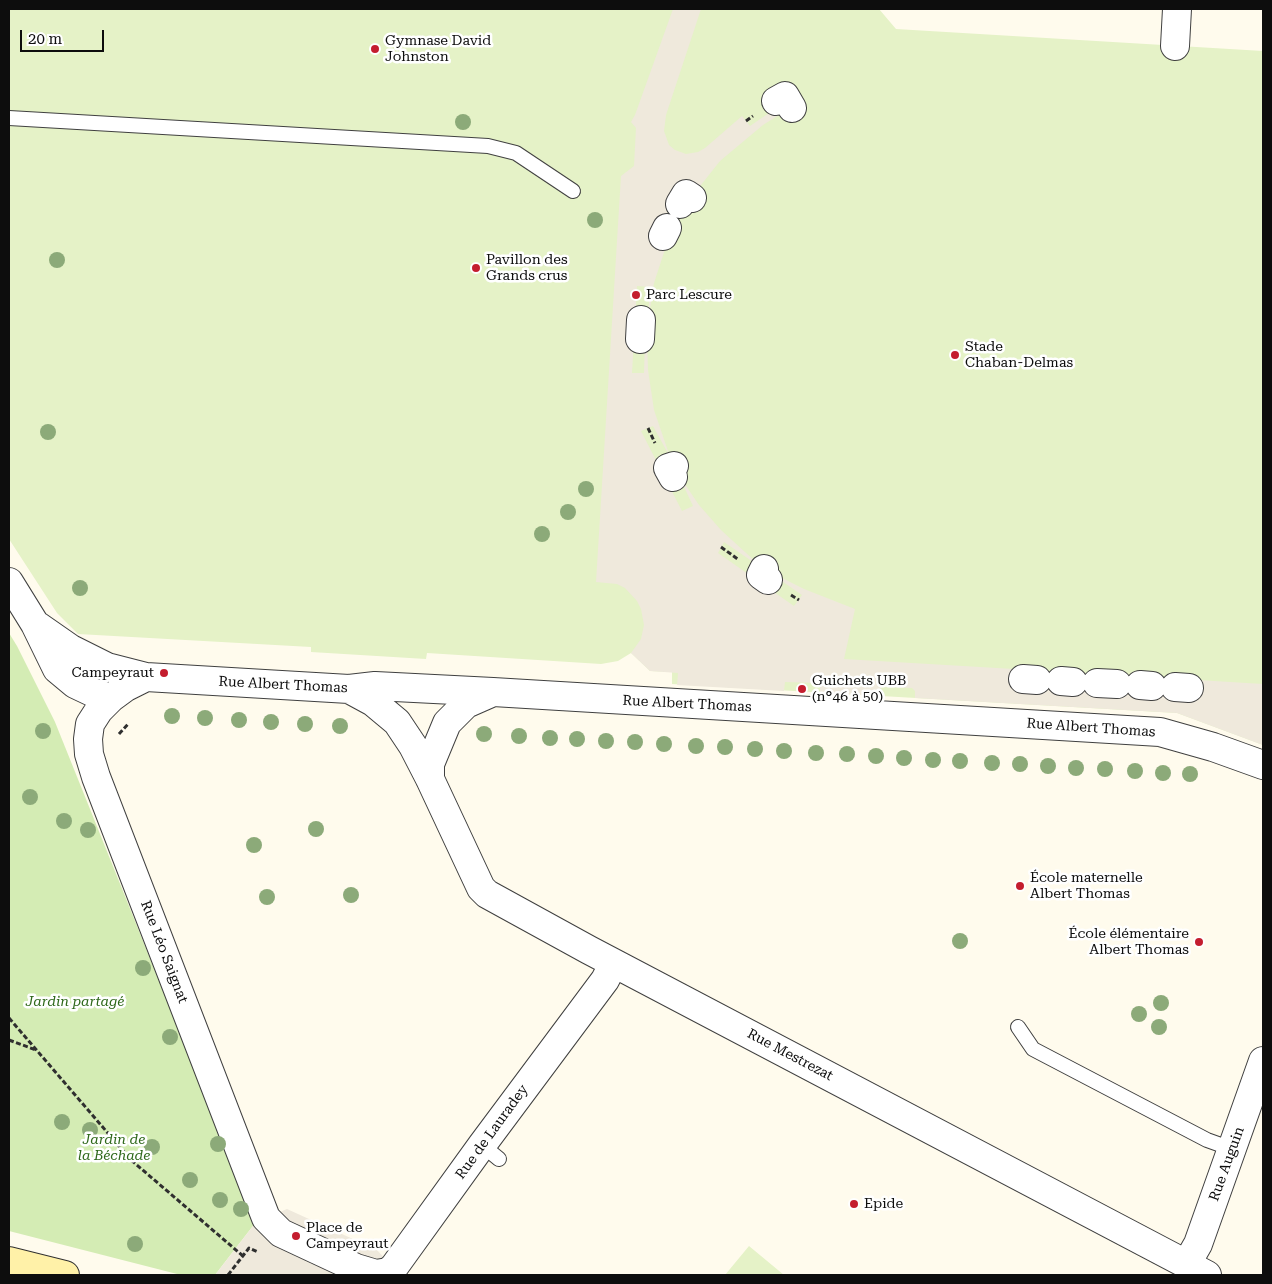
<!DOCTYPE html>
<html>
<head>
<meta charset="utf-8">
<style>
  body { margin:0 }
  #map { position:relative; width:1272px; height:1284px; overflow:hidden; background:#fffbed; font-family:"Roboto Serif",serif }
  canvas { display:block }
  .frame { position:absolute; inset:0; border:10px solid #0d0d0d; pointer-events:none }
  .scale { position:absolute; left:20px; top:30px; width:84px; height:22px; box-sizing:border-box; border:2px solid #0d0d0d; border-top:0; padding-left:6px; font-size:15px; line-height:18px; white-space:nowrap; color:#0d0d0d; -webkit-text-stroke:4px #fff; paint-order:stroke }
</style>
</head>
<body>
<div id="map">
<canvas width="1272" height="1284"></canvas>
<div class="frame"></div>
<div class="scale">20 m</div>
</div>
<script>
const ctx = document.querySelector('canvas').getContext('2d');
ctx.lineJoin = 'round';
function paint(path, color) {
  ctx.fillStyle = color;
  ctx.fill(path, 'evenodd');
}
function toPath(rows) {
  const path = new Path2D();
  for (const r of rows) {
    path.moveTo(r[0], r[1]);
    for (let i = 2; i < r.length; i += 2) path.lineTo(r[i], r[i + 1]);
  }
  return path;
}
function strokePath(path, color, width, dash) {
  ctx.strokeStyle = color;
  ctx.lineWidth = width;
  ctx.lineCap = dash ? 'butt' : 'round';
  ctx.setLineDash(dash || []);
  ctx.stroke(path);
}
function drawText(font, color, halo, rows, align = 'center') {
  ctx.font = font + ' "Roboto Serif",serif';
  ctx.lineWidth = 5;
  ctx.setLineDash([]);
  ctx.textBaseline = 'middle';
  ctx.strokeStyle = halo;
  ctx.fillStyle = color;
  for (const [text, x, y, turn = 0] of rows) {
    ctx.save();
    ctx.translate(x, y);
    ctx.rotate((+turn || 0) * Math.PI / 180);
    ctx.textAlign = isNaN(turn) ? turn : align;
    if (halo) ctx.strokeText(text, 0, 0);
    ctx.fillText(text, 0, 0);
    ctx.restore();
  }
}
paint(toPath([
  [9,633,17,646,55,722,256,1222,215,1275,181,1275,9,1231]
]), '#d4ecb4');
paint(toPath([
  [9,9,879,9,896,29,1263,51,1263,745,1177,713,672,684,672,672,650,671,631,653,618,661,601,664,427,653,426,659,311,652,311,647,78,634,57,613,9,539],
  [749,1246,784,1275,725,1275]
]), '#e5f2c7');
paint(toPath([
  [673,9,701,9,666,115,664,131,669,145,675,150,686,154,698,152,705,148,742,116,750,126,769,113,782,113,763,125,720,161,697,190,674,200,655,237,667,243,654,283,648,321,650,287,637,286,632,373,644,373,645,341,647,341,648,370,654,410,670,457,653,426,641,431,682,511,693,506,678,474,699,505,721,530,757,563,756,564,724,542,718,553,794,606,802,595,773,575,774,574,804,589,855,609,844,659,1099,674,1099,677,1018,672,1115,678,1116,675,1263,684,1263,745,1177,713,915,698,915,691,912,688,883,687,879,689,879,696,820,693,820,687,817,683,785,682,784,691,677,685,678,673,650,671,631,653,641,639,644,625,641,609,637,601,625,588,617,584,596,582,621,176,634,166,636,128,631,122,635,115],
  [287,1209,377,1250,400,1275,215,1275,256,1222]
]), '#efe9dc');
const lane = toPath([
  [9,118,488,146,516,153,573,191],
  [1018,1027,1033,1049,1207,1140,1232,1149],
  [482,1145,499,1159]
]);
const street = toPath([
  [1175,46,1177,9],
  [776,101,785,96,792,108],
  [680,204,686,194,692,198],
  [663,236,667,228],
  [640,339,641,320],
  [673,477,668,468,674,466],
  [764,569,761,575,768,580],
  [9,582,35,624,57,669,75,684,94,693,111,698],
  [38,626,71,649,107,667,146,677],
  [1023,679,1037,680],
  [1061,681,1073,682],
  [1097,683,1117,684],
  [1140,685,1152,686],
  [1175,687,1189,688],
  [349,689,373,702,397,722,413,746,430,779,481,888,487,894,589,950,1207,1275],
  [430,779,430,764,447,723,466,704,491,693],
  [614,963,605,980,482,1145,394,1267,388,1272,376,1274,356,1268,281,1233,266,1218,96,777,89,754,88,739,90,724,99,710,111,698,126,687,146,677,349,689,375,686,493,692,1160,732,1213,747,1263,765],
  [1186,1265,1198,1244,1263,1061]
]);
const secondary = toPath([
  [9,1261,65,1275]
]);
strokePath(lane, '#404040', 16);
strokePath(street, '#404040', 30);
strokePath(secondary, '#2f2f2f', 30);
strokePath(toPath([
  [746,121,753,116],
  [648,428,655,443],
  [721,547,739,560],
  [791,595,799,600],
  [119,734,129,723],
  [9,1018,131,1160,243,1256],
  [9,1040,36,1050],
  [228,1275,249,1248,258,1252]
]), '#2f2f2f', 3, [5, 2.5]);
strokePath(lane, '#fff', 14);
strokePath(street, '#fff', 28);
strokePath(secondary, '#fff1a8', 28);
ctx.fillStyle = '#8caa79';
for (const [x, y] of [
  [463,122],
  [595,220],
  [57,260],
  [48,432],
  [586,489],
  [568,512],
  [542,534],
  [80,588],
  [172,716],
  [205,718],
  [239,720],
  [271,722],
  [305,724],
  [340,726],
  [43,731],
  [484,734],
  [519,736],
  [550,738],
  [577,739],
  [606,741],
  [635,742],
  [664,744],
  [696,746],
  [725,747],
  [755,749],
  [784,751],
  [816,753],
  [847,754],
  [876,756],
  [904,758],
  [933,760],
  [960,761],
  [992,763],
  [1020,764],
  [1048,766],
  [1076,768],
  [1105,769],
  [1135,771],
  [1163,773],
  [1190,774],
  [30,797],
  [64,821],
  [316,829],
  [88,830],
  [254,845],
  [351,895],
  [267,897],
  [960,941],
  [143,968],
  [1161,1003],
  [1139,1014],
  [1159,1027],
  [170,1037],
  [62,1122],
  [90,1130],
  [218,1144],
  [152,1147],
  [190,1180],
  [220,1200],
  [241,1209],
  [135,1244]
]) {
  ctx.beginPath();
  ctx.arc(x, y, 8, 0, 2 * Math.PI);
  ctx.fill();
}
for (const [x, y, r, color] of [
  [375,49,5,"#c41d2e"],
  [476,268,5,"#c41d2e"],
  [636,295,5,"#c41d2e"],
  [955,355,5,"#c41d2e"],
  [164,673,5,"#c41d2e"],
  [802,689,5,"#c41d2e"],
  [1020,886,5,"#c41d2e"],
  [1199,942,5,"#c41d2e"],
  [854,1204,5,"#c41d2e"],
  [296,1236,5,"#c41d2e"]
]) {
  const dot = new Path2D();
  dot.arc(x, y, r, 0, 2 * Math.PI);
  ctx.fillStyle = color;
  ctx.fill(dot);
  strokePath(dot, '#fff', 2);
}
drawText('14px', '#0d0d0d', '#fff', [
  ["Gymnase David",385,41],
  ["Johnston",385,57],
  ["Pavillon des",486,260],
  ["Grands crus",486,276],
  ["Parc Lescure",646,295],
  ["Stade",965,347],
  ["Chaban-Delmas",965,363],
  ["Campeyraut",154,673,"right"],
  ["Guichets UBB",812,681],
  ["(n°46 à 50)",812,697],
  ["École maternelle",1030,878],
  ["Albert Thomas",1030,894],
  ["École élémentaire",1189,934,"right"],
  ["Albert Thomas",1189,950,"right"],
  ["Epide",864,1204],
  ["Place de",306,1228],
  ["Campeyraut",306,1244]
], 'left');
drawText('14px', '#0d0d0d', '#fff', [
  ["Rue Albert Thomas",283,685,3],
  ["Rue Albert Thomas",687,704,3],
  ["Rue Albert Thomas",1091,728,4],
  ["Rue Léo Saignat",164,952,69],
  ["Rue Mestrezat",790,1055,28],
  ["Rue de Lauradey",492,1132,-54],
  ["Rue Auguin",1227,1164,-70]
]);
drawText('italic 14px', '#2e681a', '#fff', [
  ["Jardin partagé",75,1002],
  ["Jardin de",114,1140],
  ["la Béchade",114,1156]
]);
</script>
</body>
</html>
